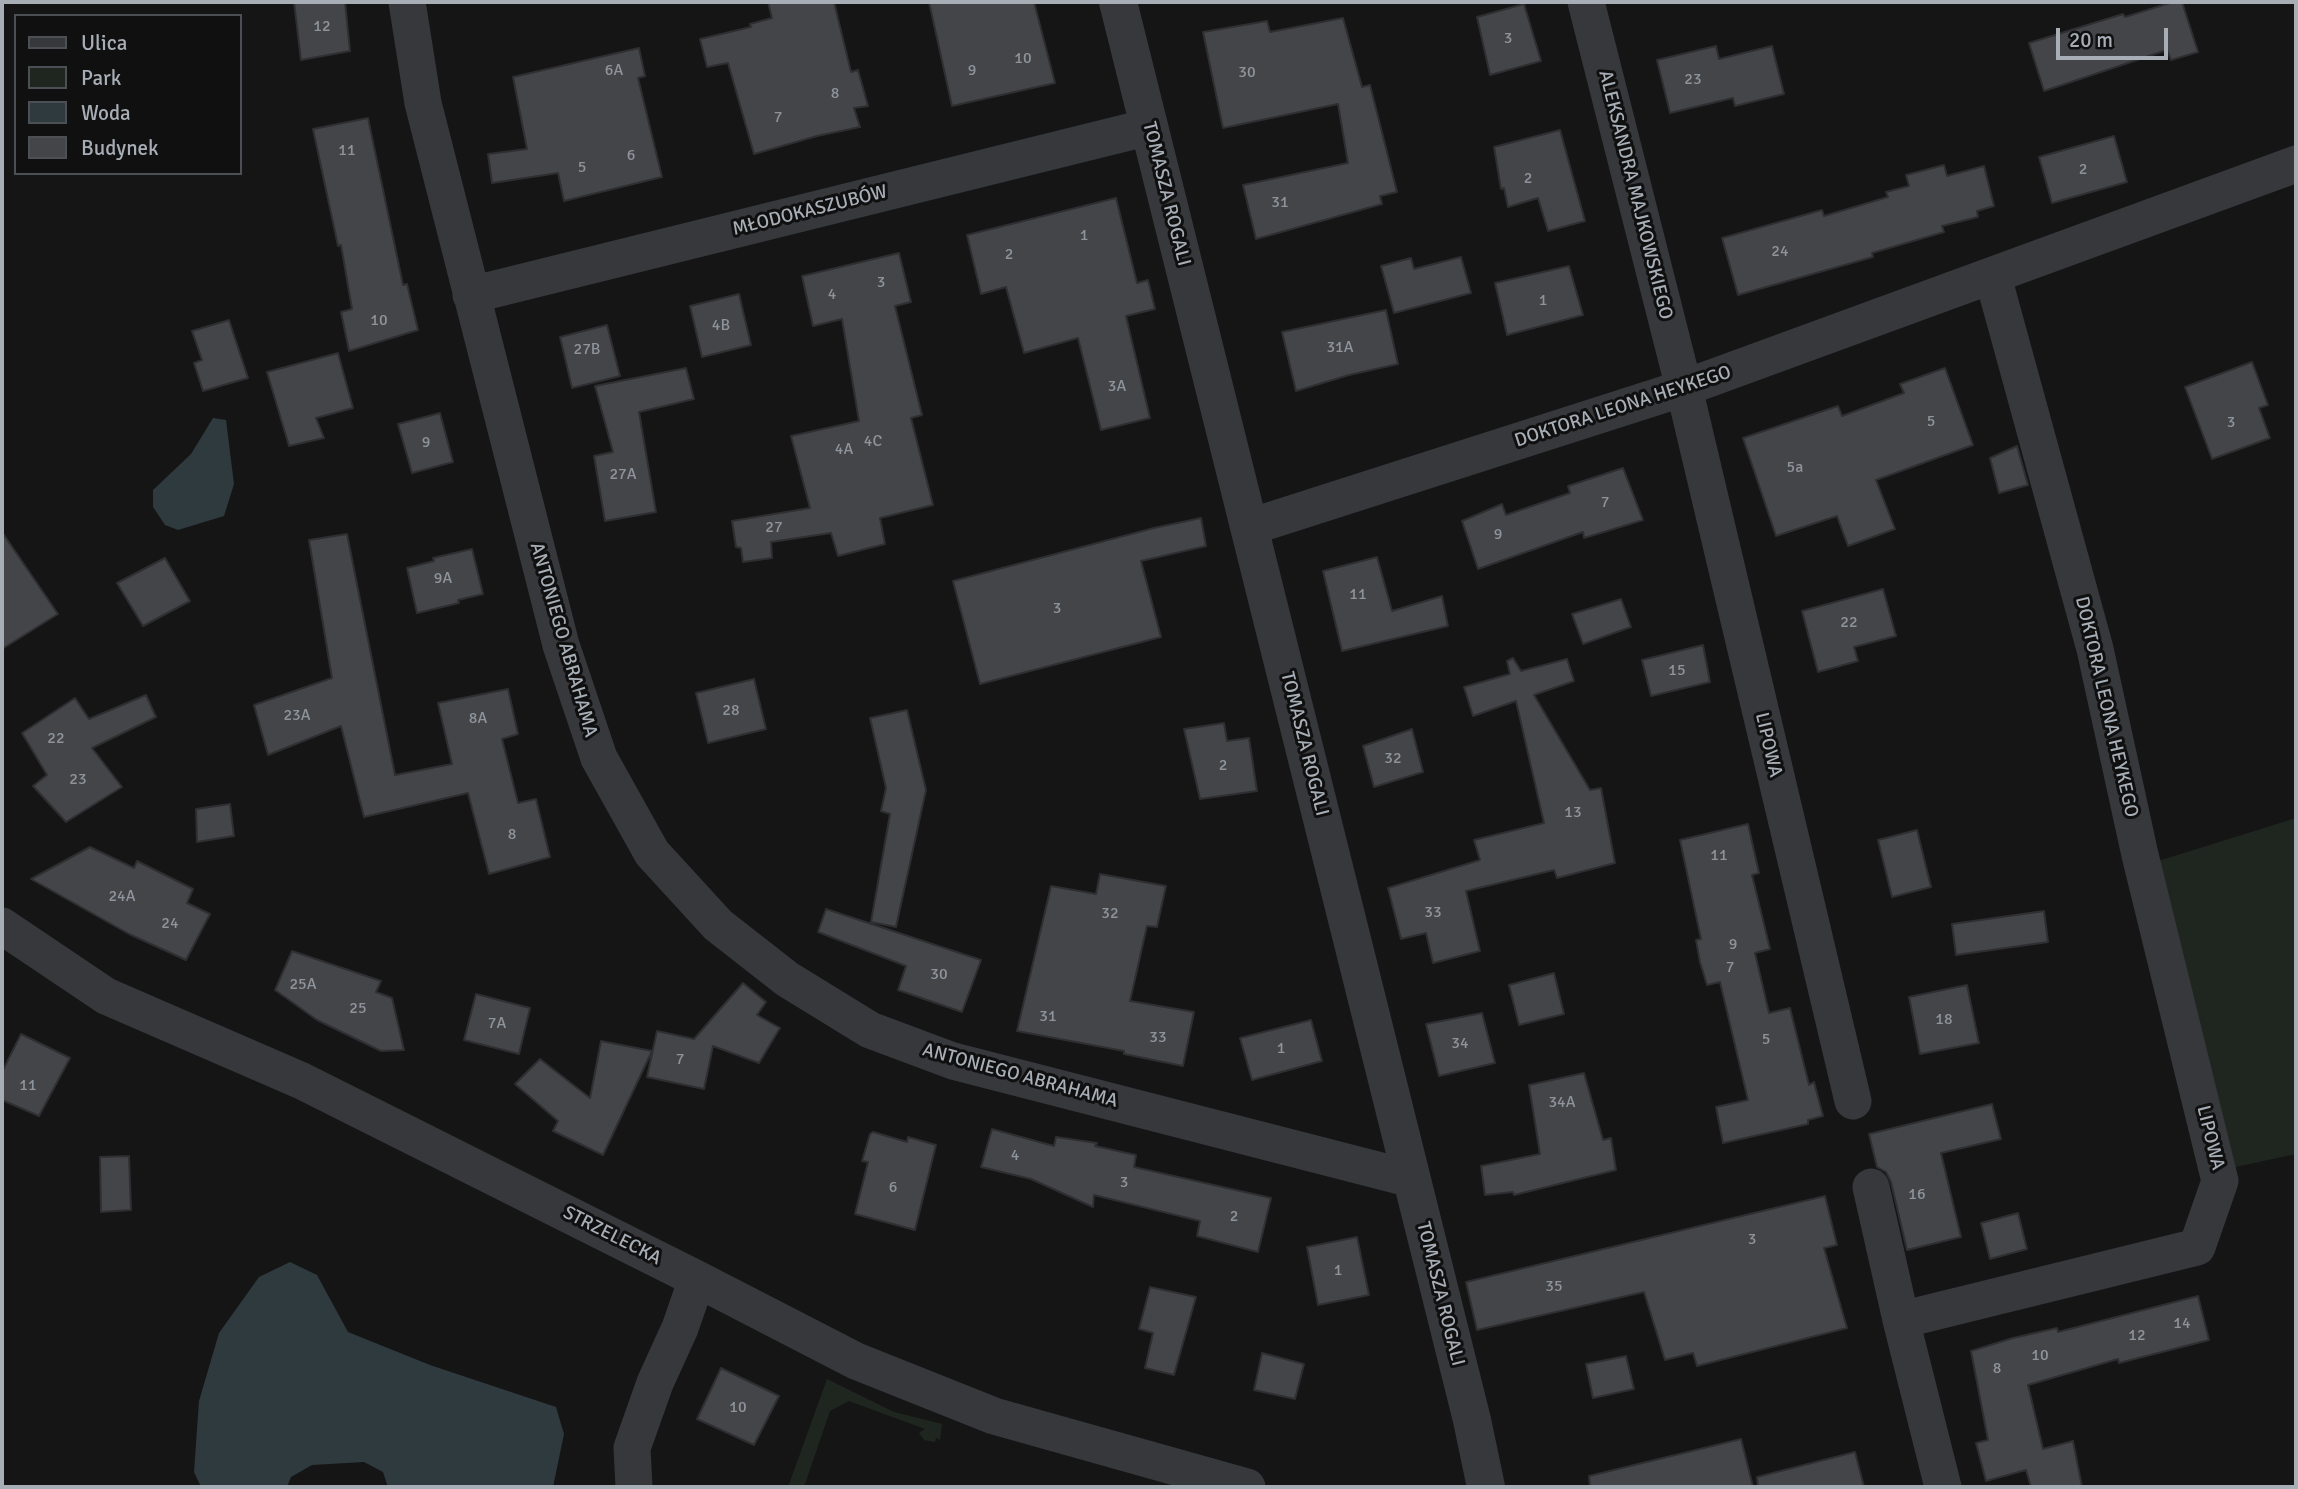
<!DOCTYPE html>
<html>
<head>
<meta charset="utf-8">
<style>
  body { margin:0 }
  #map { position:relative; width:2298px; height:1489px; overflow:hidden; background:#151516; font-family:Signika,sans-serif }
  canvas { display:block }
  .frame { position:absolute; inset:0; border:4px solid #a7aeb6; pointer-events:none }
  .legend { position:absolute; left:14px; top:14px; width:228px; height:161px; box-sizing:border-box; background:#101011; border:2px solid #4c4f53; margin:0; padding:9px 12px; list-style:none; font-size:21px; color:#a7aeb6 }
  .legend li { display:flex; align-items:center; gap:14px; height:35px }
  .legend b { width:35px; border:2px solid #4c4f53 }
  .scale { position:absolute; left:2056px; top:28px; width:112px; height:32px; box-sizing:border-box; border:4px solid #a7aeb6; border-top:0; padding-left:9px; font-size:21px; line-height:24px; white-space:nowrap; color:#a7aeb6; -webkit-text-stroke:5px #101011; paint-order:stroke }
</style>
</head>
<body>
<div id="map">
<canvas width="2298" height="1489"></canvas>
<div class="frame"></div>
<ul class="legend">
<li><b style="height:9px;background:#36383b"></b>Ulica</li>
<li><b style="height:19px;background:#1f261f"></b>Park</li>
<li><b style="height:19px;background:#2e3a3e"></b>Woda</li>
<li><b style="height:19px;background:#444549"></b>Budynek</li>
</ul>
<div class="scale">20 m</div>
</div>
<script>
const ctx = document.querySelector('canvas').getContext('2d');
ctx.lineJoin = 'round';
function paint(path, color) {
  ctx.fillStyle = color;
  ctx.fill(path, 'evenodd');
}
function toPath(rows) {
  const path = new Path2D();
  for (const r of rows) {
    path.moveTo(r[0], r[1]);
    for (let i = 2; i < r.length; i += 2) path.lineTo(r[i], r[i + 1]);
  }
  return path;
}
function strokePath(path, color, width, dash) {
  ctx.strokeStyle = color;
  ctx.lineWidth = width;
  ctx.lineCap = dash ? 'butt' : 'round';
  ctx.setLineDash(dash || []);
  ctx.stroke(path);
}
function drawText(font, color, halo, rows, align = 'center') {
  ctx.font = font + ' Signika,sans-serif';
  ctx.lineWidth = 6;
  ctx.setLineDash([]);
  ctx.textBaseline = 'middle';
  ctx.strokeStyle = halo;
  ctx.fillStyle = color;
  for (const [text, x, y, turn = 0] of rows) {
    ctx.save();
    ctx.translate(x, y);
    ctx.rotate((+turn || 0) * Math.PI / 180);
    ctx.textAlign = isNaN(turn) ? turn : align;
    if (halo) ctx.strokeText(text, 0, 0);
    ctx.fillText(text, 0, 0);
    ctx.restore();
  }
}
paint(toPath([
  [2296,818,2296,1154,2231,1168,2155,862],
  [827,1379,894,1412,942,1424,940,1440,936,1438,935,1442,924,1440,919,1433,925,1429,849,1401,830,1411,804,1487,788,1487]
]), '#1f261f');
paint(toPath([
  [213,418,226,420,234,484,224,516,178,530,165,525,153,507,153,490,191,454],
  [290,1262,317,1275,348,1332,430,1365,556,1407,564,1434,553,1487,388,1487,383,1472,364,1462,312,1465,291,1477,287,1487,201,1487,194,1472,199,1401,219,1333,259,1277]
]), '#2e3a3e');
const building = toPath([
  [294,2,345,2,350,51,301,60,294,2],
  [768,2,834,2,851,72,858,70,868,106,854,108,860,127,817,136,754,154,728,63,707,67,700,39,751,27,750,24,772,18,768,2],
  [929,2,1034,2,1055,83,952,106,929,2],
  [2173,2,2182,2,2198,52,2171,60,2167,50,2044,91,2029,43,2123,14,2125,17,2173,2],
  [1524,4,1541,61,1490,75,1477,17,1524,4],
  [1343,18,1362,87,1370,85,1397,192,1380,196,1382,204,1256,239,1243,185,1348,163,1338,104,1223,128,1203,32,1267,21,1270,32,1343,18],
  [1716,46,1719,59,1772,46,1784,94,1735,106,1733,98,1670,113,1657,60,1716,46],
  [639,48,645,76,638,78,662,177,564,201,558,173,492,183,488,154,527,149,513,77,639,48],
  [368,118,403,285,407,284,418,330,349,351,341,312,352,309,341,245,338,246,313,129,368,118],
  [1560,130,1585,221,1548,231,1538,198,1508,207,1504,188,1501,189,1494,147,1560,130],
  [2114,136,2127,182,2052,203,2039,157,2114,136],
  [1944,165,1947,176,1984,166,1994,206,1977,211,1978,217,1942,226,1944,232,1872,253,1873,257,1738,295,1722,238,1822,210,1824,216,1888,197,1886,192,1909,186,1906,175,1944,165],
  [1116,198,1137,283,1148,280,1155,309,1126,316,1150,418,1101,430,1078,338,1024,353,1006,287,981,294,967,235,1116,198],
  [899,253,911,302,895,306,922,415,911,418,933,505,880,518,885,544,838,556,831,533,771,542,772,558,743,562,741,548,736,547,732,521,810,508,791,436,859,421,842,319,813,326,802,276,899,253],
  [1461,257,1471,293,1394,313,1381,266,1411,258,1414,269,1461,257],
  [1569,266,1583,315,1507,335,1495,283,1569,266],
  [739,294,751,345,702,357,690,306,739,294],
  [1386,310,1398,364,1349,375,1296,391,1282,332,1386,310],
  [229,320,248,378,203,391,194,363,202,360,192,331,229,320],
  [607,325,620,376,572,388,560,337,607,325],
  [338,353,353,408,316,418,324,438,289,446,267,372,338,353],
  [2252,362,2268,405,2259,408,2270,438,2212,459,2185,387,2252,362],
  [686,368,694,399,639,412,656,512,605,521,594,456,613,452,595,386,686,368],
  [1945,368,1973,445,1876,480,1895,529,1848,546,1837,516,1776,536,1743,438,1838,406,1842,416,1904,393,1900,384,1945,368],
  [440,413,453,462,412,473,398,424,440,413],
  [2017,446,2028,485,1999,493,1990,458,2017,446],
  [1623,468,1643,520,1584,538,1583,532,1478,569,1462,521,1502,504,1506,515,1570,493,1568,486,1623,468],
  [1201,518,1206,546,1141,561,1161,637,980,684,953,581,1154,528,1201,518],
  [2,532,58,614,2,649,2,532],
  [347,534,395,775,452,764,438,703,508,689,518,734,502,739,518,803,536,799,550,857,489,874,468,793,364,817,341,726,268,755,254,705,332,678,309,540,347,534],
  [472,549,483,594,458,600,459,603,417,613,407,568,434,561,433,558,472,549],
  [1377,557,1392,611,1442,596,1448,626,1342,651,1323,571,1377,557],
  [165,558,190,601,143,626,117,583,165,558],
  [1883,589,1896,636,1854,647,1858,661,1818,672,1802,611,1883,589],
  [1621,599,1631,627,1583,644,1572,614,1621,599],
  [1703,645,1710,682,1651,696,1642,660,1703,645],
  [1513,658,1521,671,1567,659,1574,681,1534,695,1590,790,1601,788,1615,863,1557,878,1554,870,1466,891,1480,951,1433,963,1426,933,1401,939,1388,888,1480,860,1474,840,1544,823,1516,701,1473,716,1464,687,1510,674,1507,661,1513,658],
  [754,679,766,729,708,743,696,693,754,679],
  [146,695,156,717,92,748,122,787,66,822,33,786,47,775,22,733,75,698,89,719,146,695],
  [907,710,926,790,896,927,871,922,890,814,881,811,886,788,870,718,907,710],
  [1224,723,1227,741,1249,738,1257,791,1200,799,1184,729,1224,723],
  [1412,729,1423,772,1374,787,1363,746,1412,729],
  [230,804,234,836,197,842,196,809,230,804],
  [1748,824,1759,873,1752,875,1770,949,1755,953,1769,1013,1790,1008,1809,1085,1814,1082,1823,1116,1808,1120,1808,1124,1723,1143,1716,1107,1748,1100,1720,982,1707,985,1700,962,1696,940,1701,939,1680,840,1748,824],
  [1917,830,1931,887,1892,897,1878,840,1917,830],
  [90,847,134,868,137,861,193,889,187,903,210,914,186,960,129,934,31,879,90,847],
  [1100,874,1166,886,1157,927,1147,926,1130,1001,1194,1012,1183,1066,1124,1054,1124,1051,1017,1031,1051,886,1096,894,1100,874],
  [826,909,981,960,962,1012,898,990,906,966,818,932,826,909],
  [2044,911,2048,942,1956,955,1952,924,2044,911],
  [292,951,381,981,376,992,392,998,404,1050,381,1051,317,1020,275,990,292,951],
  [1554,973,1564,1014,1519,1025,1509,985,1554,973],
  [743,983,766,1002,757,1015,780,1028,759,1063,713,1046,704,1089,647,1077,657,1031,694,1039,743,983],
  [1967,985,1979,1043,1920,1054,1909,997,1967,985],
  [476,994,530,1008,519,1054,464,1040,476,994],
  [1482,1013,1495,1063,1439,1076,1426,1024,1482,1013],
  [1311,1020,1322,1061,1252,1080,1240,1038,1311,1020],
  [21,1034,70,1058,39,1116,2,1100,2,1072,21,1034],
  [601,1041,652,1051,603,1155,553,1131,558,1121,515,1084,540,1059,590,1098,601,1041],
  [1584,1073,1603,1140,1611,1138,1616,1170,1514,1195,1513,1192,1485,1195,1481,1166,1540,1154,1529,1085,1584,1073],
  [1992,1104,2001,1139,1941,1153,1961,1237,1907,1250,1891,1182,1886,1172,1877,1167,1869,1134,1992,1104],
  [992,1129,1054,1146,1056,1137,1097,1143,1095,1146,1136,1155,1134,1167,1271,1198,1258,1252,1197,1236,1200,1221,1094,1195,1093,1207,1031,1179,981,1167,992,1129],
  [873,1132,907,1142,908,1137,936,1145,915,1230,855,1214,868,1162,862,1161,870,1134,873,1132],
  [129,1156,131,1210,101,1212,100,1157,129,1156],
  [1825,1196,1837,1245,1824,1248,1847,1328,1697,1366,1693,1353,1665,1360,1644,1292,1477,1330,1466,1282,1825,1196],
  [2018,1213,2027,1249,1990,1259,1981,1223,2018,1213],
  [1357,1237,1369,1295,1318,1305,1307,1247,1357,1237],
  [1150,1287,1196,1297,1174,1375,1145,1368,1153,1333,1139,1329,1150,1287],
  [2198,1296,2209,1340,2119,1363,2118,1359,2028,1385,2043,1449,2073,1441,2082,1487,2031,1487,2026,1470,1986,1481,1976,1443,1988,1440,1971,1351,2013,1338,2057,1328,2058,1332,2198,1296],
  [1262,1353,1304,1364,1295,1399,1254,1390,1262,1353],
  [1626,1356,1634,1389,1593,1398,1586,1364,1626,1356],
  [721,1368,779,1396,754,1445,697,1419,721,1368],
  [1741,1439,1753,1487,1590,1487,1589,1476,1741,1439],
  [1855,1452,1864,1487,1758,1487,1757,1477,1855,1452]
]);
paint(building, '#444549');
strokePath(building, '#2f2f32', 2);
strokePath(toPath([
  [407,2,423,103,561,645,599,758,652,853,718,925,787,979,870,1030,953,1061,1412,1179],
  [1586,2,1684,388,1853,1101],
  [471,295,1149,127],
  [1250,527,1684,388,2296,164],
  [2,926,106,996,302,1081,697,1279,856,1361,994,1416,1247,1487],
  [1871,1187,1901,1320,1943,1487],
  [1901,1320,2197,1247,2220,1181,2140,855,2095,649,1993,277],
  [634,1487,632,1448,655,1383,680,1328,697,1279]
]), '#36383b', 37);
strokePath(toPath([
  [1118,2,1472,1420,1486,1487]
]), '#36383b', 38);
drawText('16px', '#8e949b', null, [
  ["12",322,27],
  ["3",1508,39],
  ["10",1023,59],
  ["6A",614,71],
  ["9",972,71],
  ["30",1247,73],
  ["23",1693,80],
  ["8",835,94],
  ["7",778,118],
  ["11",347,151],
  ["6",631,156],
  ["5",582,168],
  ["2",2083,170],
  ["2",1528,179],
  ["31",1280,203],
  ["1",1084,236],
  ["24",1780,252],
  ["2",1009,255],
  ["3",881,283],
  ["4",832,295],
  ["1",1543,301],
  ["10",379,321],
  ["4B",721,326],
  ["31A",1340,348],
  ["27B",587,350],
  ["3A",1117,387],
  ["5",1931,422],
  ["3",2231,423],
  ["4C",873,442],
  ["9",426,443],
  ["4A",844,450],
  ["5a",1795,468],
  ["27A",623,475],
  ["7",1605,503],
  ["27",774,528],
  ["9",1498,535],
  ["9A",443,579],
  ["11",1358,595],
  ["3",1057,609],
  ["22",1849,623],
  ["15",1677,671],
  ["28",731,711],
  ["23A",297,716],
  ["8A",478,719],
  ["22",56,739],
  ["32",1393,759],
  ["2",1223,766],
  ["23",78,780],
  ["13",1573,813],
  ["8",512,835],
  ["11",1719,856],
  ["24A",122,897],
  ["33",1433,913],
  ["32",1110,914],
  ["24",170,924],
  ["9",1733,945],
  ["7",1730,968],
  ["30",939,975],
  ["25A",303,985],
  ["25",358,1009],
  ["31",1048,1017],
  ["18",1944,1020],
  ["7A",497,1024],
  ["33",1158,1038],
  ["5",1766,1040],
  ["34",1460,1044],
  ["1",1281,1049],
  ["7",680,1060],
  ["11",28,1086],
  ["34A",1562,1103],
  ["4",1015,1156],
  ["3",1124,1183],
  ["6",893,1188],
  ["16",1917,1195],
  ["2",1234,1217],
  ["3",1752,1240],
  ["1",1338,1271],
  ["35",1554,1287],
  ["14",2182,1324],
  ["12",2137,1336],
  ["10",2040,1356],
  ["8",1997,1369],
  ["10",738,1408]
]);
drawText('19px', '#a7aeb6', '#101011', [
  ["TOMASZA ROGALI",1166,194,76],
  ["ALEKSANDRA MAJKOWSKIEGO",1635,195,76],
  ["MŁODOKASZUBÓW",810,211,-14],
  ["DOKTORA LEONA HEYKEGO",1623,407,-18],
  ["ANTONIEGO ABRAHAMA",563,640,74],
  ["DOKTORA LEONA HEYKEGO",2106,707,77],
  ["TOMASZA ROGALI",1304,744,76],
  ["LIPOWA",1768,745,77],
  ["ANTONIEGO ABRAHAMA",1020,1076,15],
  ["LIPOWA",2210,1138,76],
  ["STRZELECKA",612,1236,27],
  ["TOMASZA ROGALI",1440,1294,76]
]);
</script>
</body>
</html>
